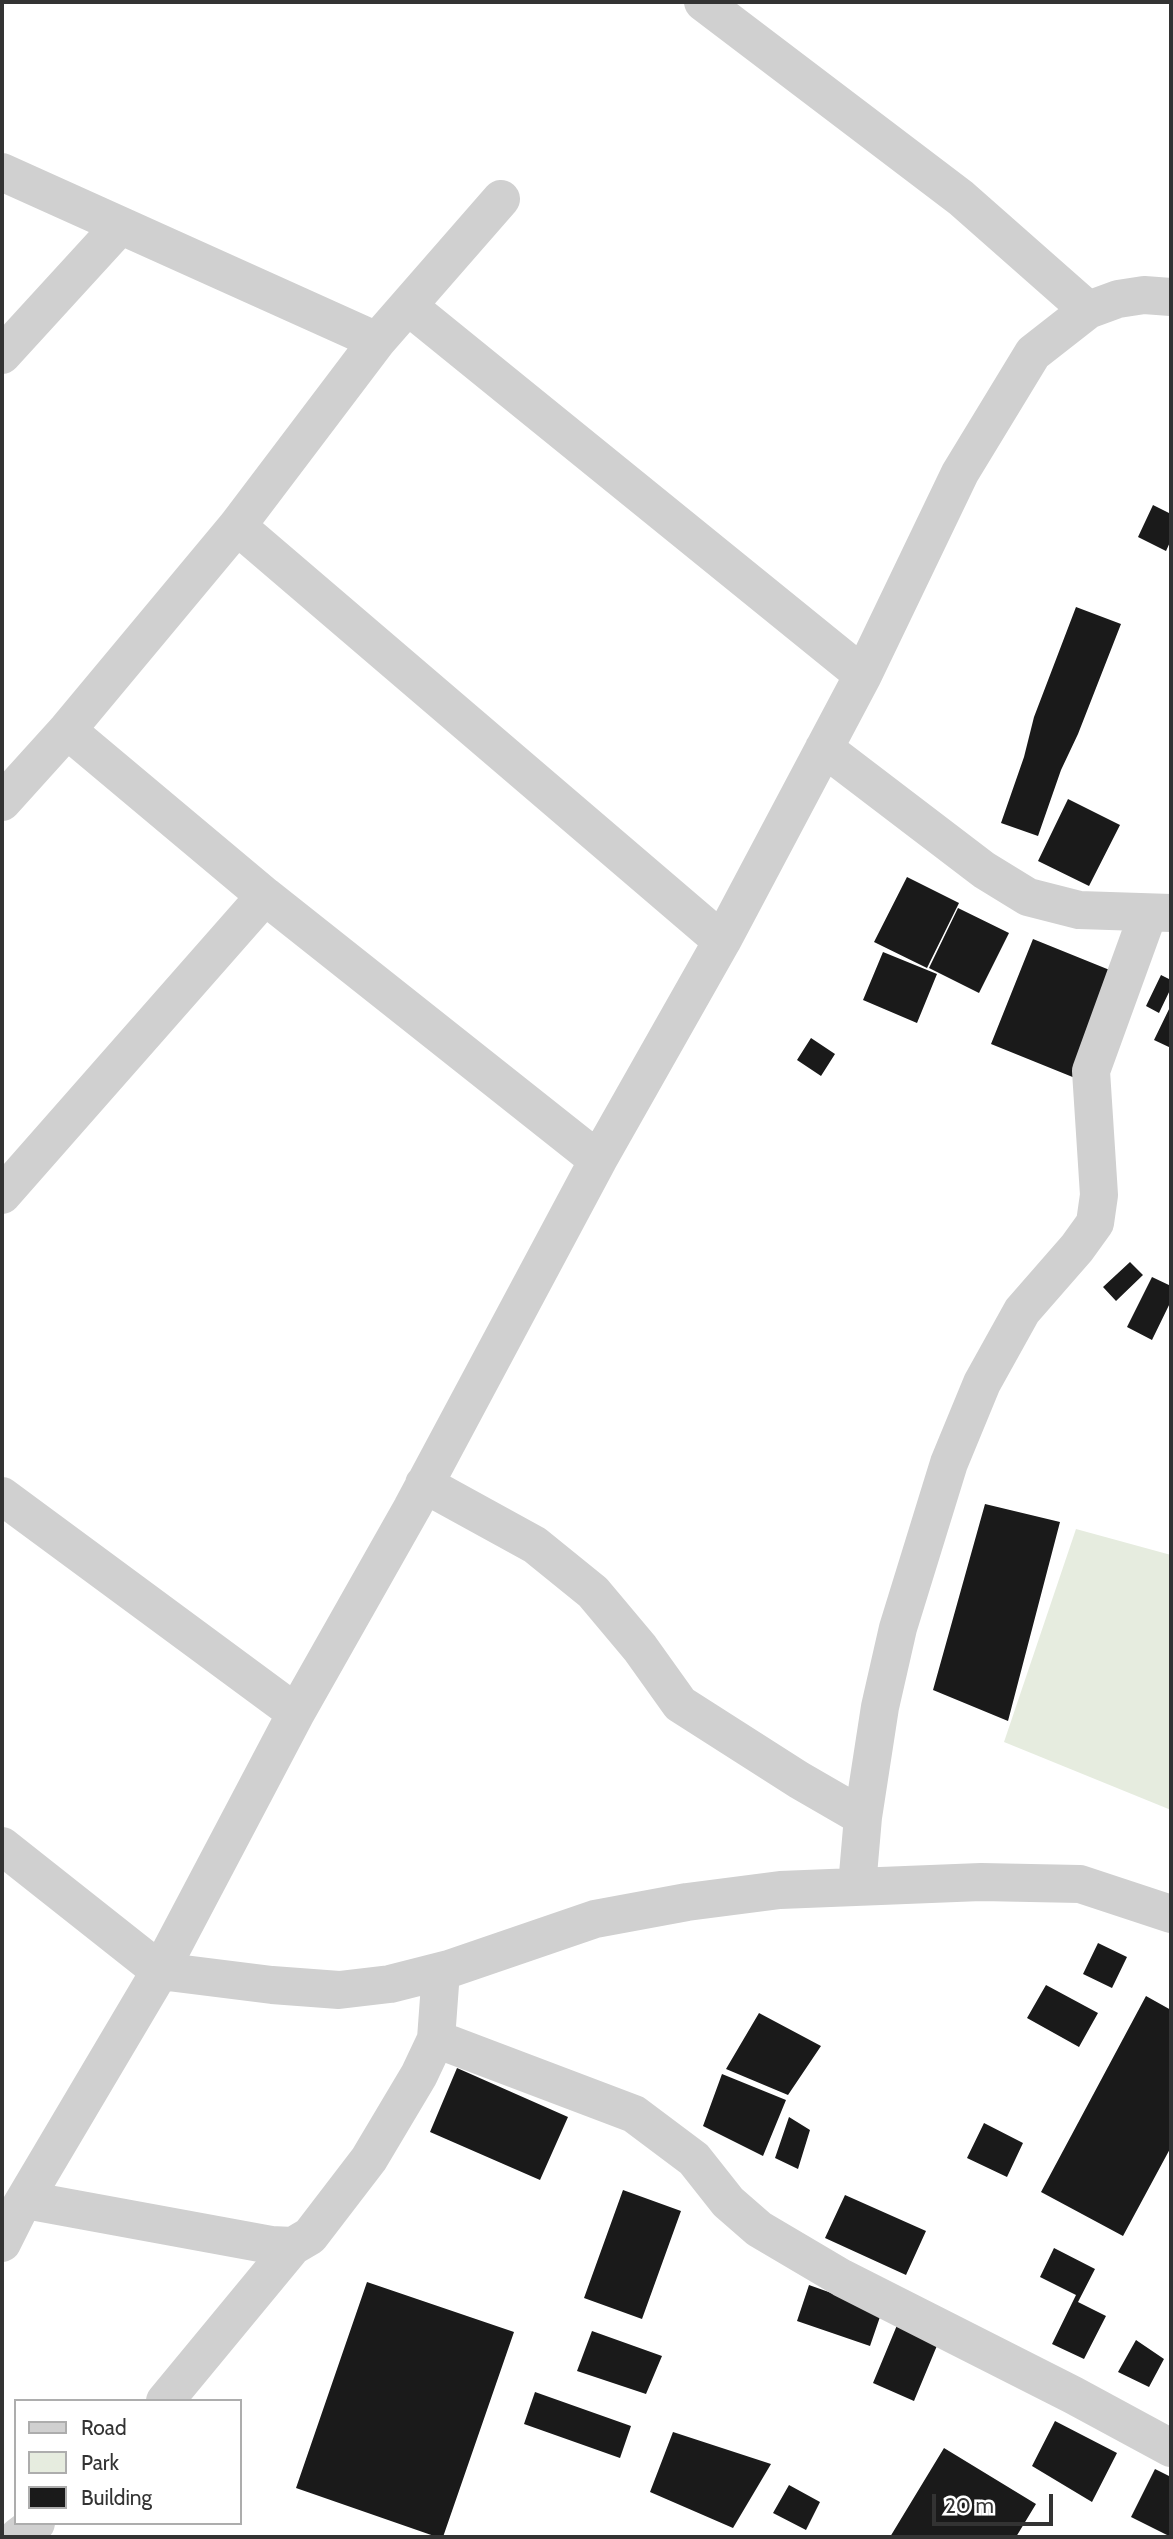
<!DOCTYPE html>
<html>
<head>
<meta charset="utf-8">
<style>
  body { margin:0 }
  #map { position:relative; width:1173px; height:2539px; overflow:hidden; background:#fff; font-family:Cabin,sans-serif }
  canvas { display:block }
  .frame { position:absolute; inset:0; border:4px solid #333; pointer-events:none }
  .legend { position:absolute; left:14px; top:2399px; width:228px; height:126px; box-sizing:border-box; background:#fff; border:2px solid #adadad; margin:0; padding:9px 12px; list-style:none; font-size:21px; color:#333 }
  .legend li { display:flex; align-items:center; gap:14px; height:35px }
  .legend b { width:35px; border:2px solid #adadad }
  .scale { position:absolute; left:932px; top:2494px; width:121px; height:32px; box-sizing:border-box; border:4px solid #333; border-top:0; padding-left:9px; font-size:21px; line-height:24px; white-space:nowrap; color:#333; -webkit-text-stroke:5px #fff; paint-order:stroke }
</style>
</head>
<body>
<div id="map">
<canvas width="1173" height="2539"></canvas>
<div class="frame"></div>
<ul class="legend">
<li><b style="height:9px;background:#d0d0d0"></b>Road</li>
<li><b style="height:19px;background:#e6ecdf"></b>Park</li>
<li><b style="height:19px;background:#1a1a1a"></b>Building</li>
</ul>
<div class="scale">20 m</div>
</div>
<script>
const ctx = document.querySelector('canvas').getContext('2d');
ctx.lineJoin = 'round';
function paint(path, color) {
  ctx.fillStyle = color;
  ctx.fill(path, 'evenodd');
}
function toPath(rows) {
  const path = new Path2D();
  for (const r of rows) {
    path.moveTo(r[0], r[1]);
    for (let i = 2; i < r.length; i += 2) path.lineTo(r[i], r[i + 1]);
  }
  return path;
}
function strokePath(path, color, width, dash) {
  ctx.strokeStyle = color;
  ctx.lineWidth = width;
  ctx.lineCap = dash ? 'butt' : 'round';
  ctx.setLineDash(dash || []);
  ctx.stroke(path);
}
paint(toPath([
  [1076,1529,1171,1555,1171,1810,1004,1742]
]), '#e6ecdf');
paint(toPath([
  [1153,505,1171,514,1171,540,1166,551,1138,537],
  [1076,607,1121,624,1078,734,1061,770,1038,836,1001,823,1024,757,1034,717],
  [1068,799,1120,825,1089,886,1038,861],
  [907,877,959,903,927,968,874,942],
  [958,908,1009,933,979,993,929,968],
  [1033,939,1122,975,1080,1080,991,1044],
  [883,952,937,974,917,1023,863,1000],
  [1161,975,1171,980,1171,988,1159,1013,1146,1006],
  [1171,1005,1171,1048,1154,1040],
  [811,1038,835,1054,821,1076,797,1060],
  [1130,1262,1143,1275,1116,1301,1103,1287],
  [1152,1277,1171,1286,1171,1301,1152,1340,1127,1327],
  [985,1504,1060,1522,1008,1721,933,1690],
  [1098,1943,1127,1957,1112,1988,1083,1974],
  [1046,1985,1098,2013,1079,2047,1027,2018],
  [1146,1996,1171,2010,1171,2147,1123,2236,1041,2192],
  [759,2013,821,2046,788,2095,726,2069],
  [457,2068,568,2117,540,2180,430,2132],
  [722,2074,786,2100,763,2156,703,2126],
  [789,2117,810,2130,798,2169,775,2158],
  [984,2123,1023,2143,1007,2177,967,2158],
  [623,2190,681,2211,642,2319,584,2298],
  [845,2195,926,2231,906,2275,825,2238],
  [1054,2248,1095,2269,1078,2302,1106,2316,1084,2359,1052,2344,1076,2295,1040,2277],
  [367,2282,514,2332,443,2537,437,2537,296,2488],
  [809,2285,882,2311,870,2346,797,2321],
  [900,2318,941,2336,914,2401,873,2383],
  [592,2331,662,2356,646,2394,577,2371],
  [1136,2340,1164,2359,1149,2387,1118,2372],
  [535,2392,631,2426,620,2458,524,2424],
  [1055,2421,1117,2453,1092,2502,1032,2466],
  [673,2432,771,2464,733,2528,650,2492],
  [944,2448,1036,2504,1016,2537,890,2537],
  [1155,2469,1171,2477,1171,2537,1131,2517],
  [789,2485,820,2502,806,2530,773,2513]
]), '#1a1a1a');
strokePath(toPath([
  [703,2,961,198,1088,310],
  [2,172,377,341],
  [408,306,863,675],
  [2,355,120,226],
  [237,526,722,941],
  [67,730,265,896,598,1160],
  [824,748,984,870,1028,897,1079,910,1171,913],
  [2,802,67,730,237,526,377,341,501,199],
  [2,1195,265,896],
  [424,1484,535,1545,593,1592,640,1648,680,1704,799,1780,863,1817],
  [2,1496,296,1713],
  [2,1846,160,1971,272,1985,339,1990,390,1984,449,1969,595,1919,687,1902,780,1890,981,1882,1080,1884,1171,1914],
  [857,1886,863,1817,880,1707,898,1628,949,1463,982,1383,1022,1311,1077,1248,1095,1223,1099,1195,1091,1071,1148,914],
  [436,2039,634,2114,694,2159,728,2202,759,2229,842,2278,1073,2395,1171,2448],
  [26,2200,271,2245,293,2246,310,2236,369,2159,419,2075,436,2039,441,1971],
  [2,2243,19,2209,160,1971,296,1713,412,1508,598,1160,722,941,863,675,960,473,1033,353,1088,310,1118,299,1144,295,1171,297],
  [165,2401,293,2246],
  [18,2537,36,2523]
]), '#d0d0d0', 38);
</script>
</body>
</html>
